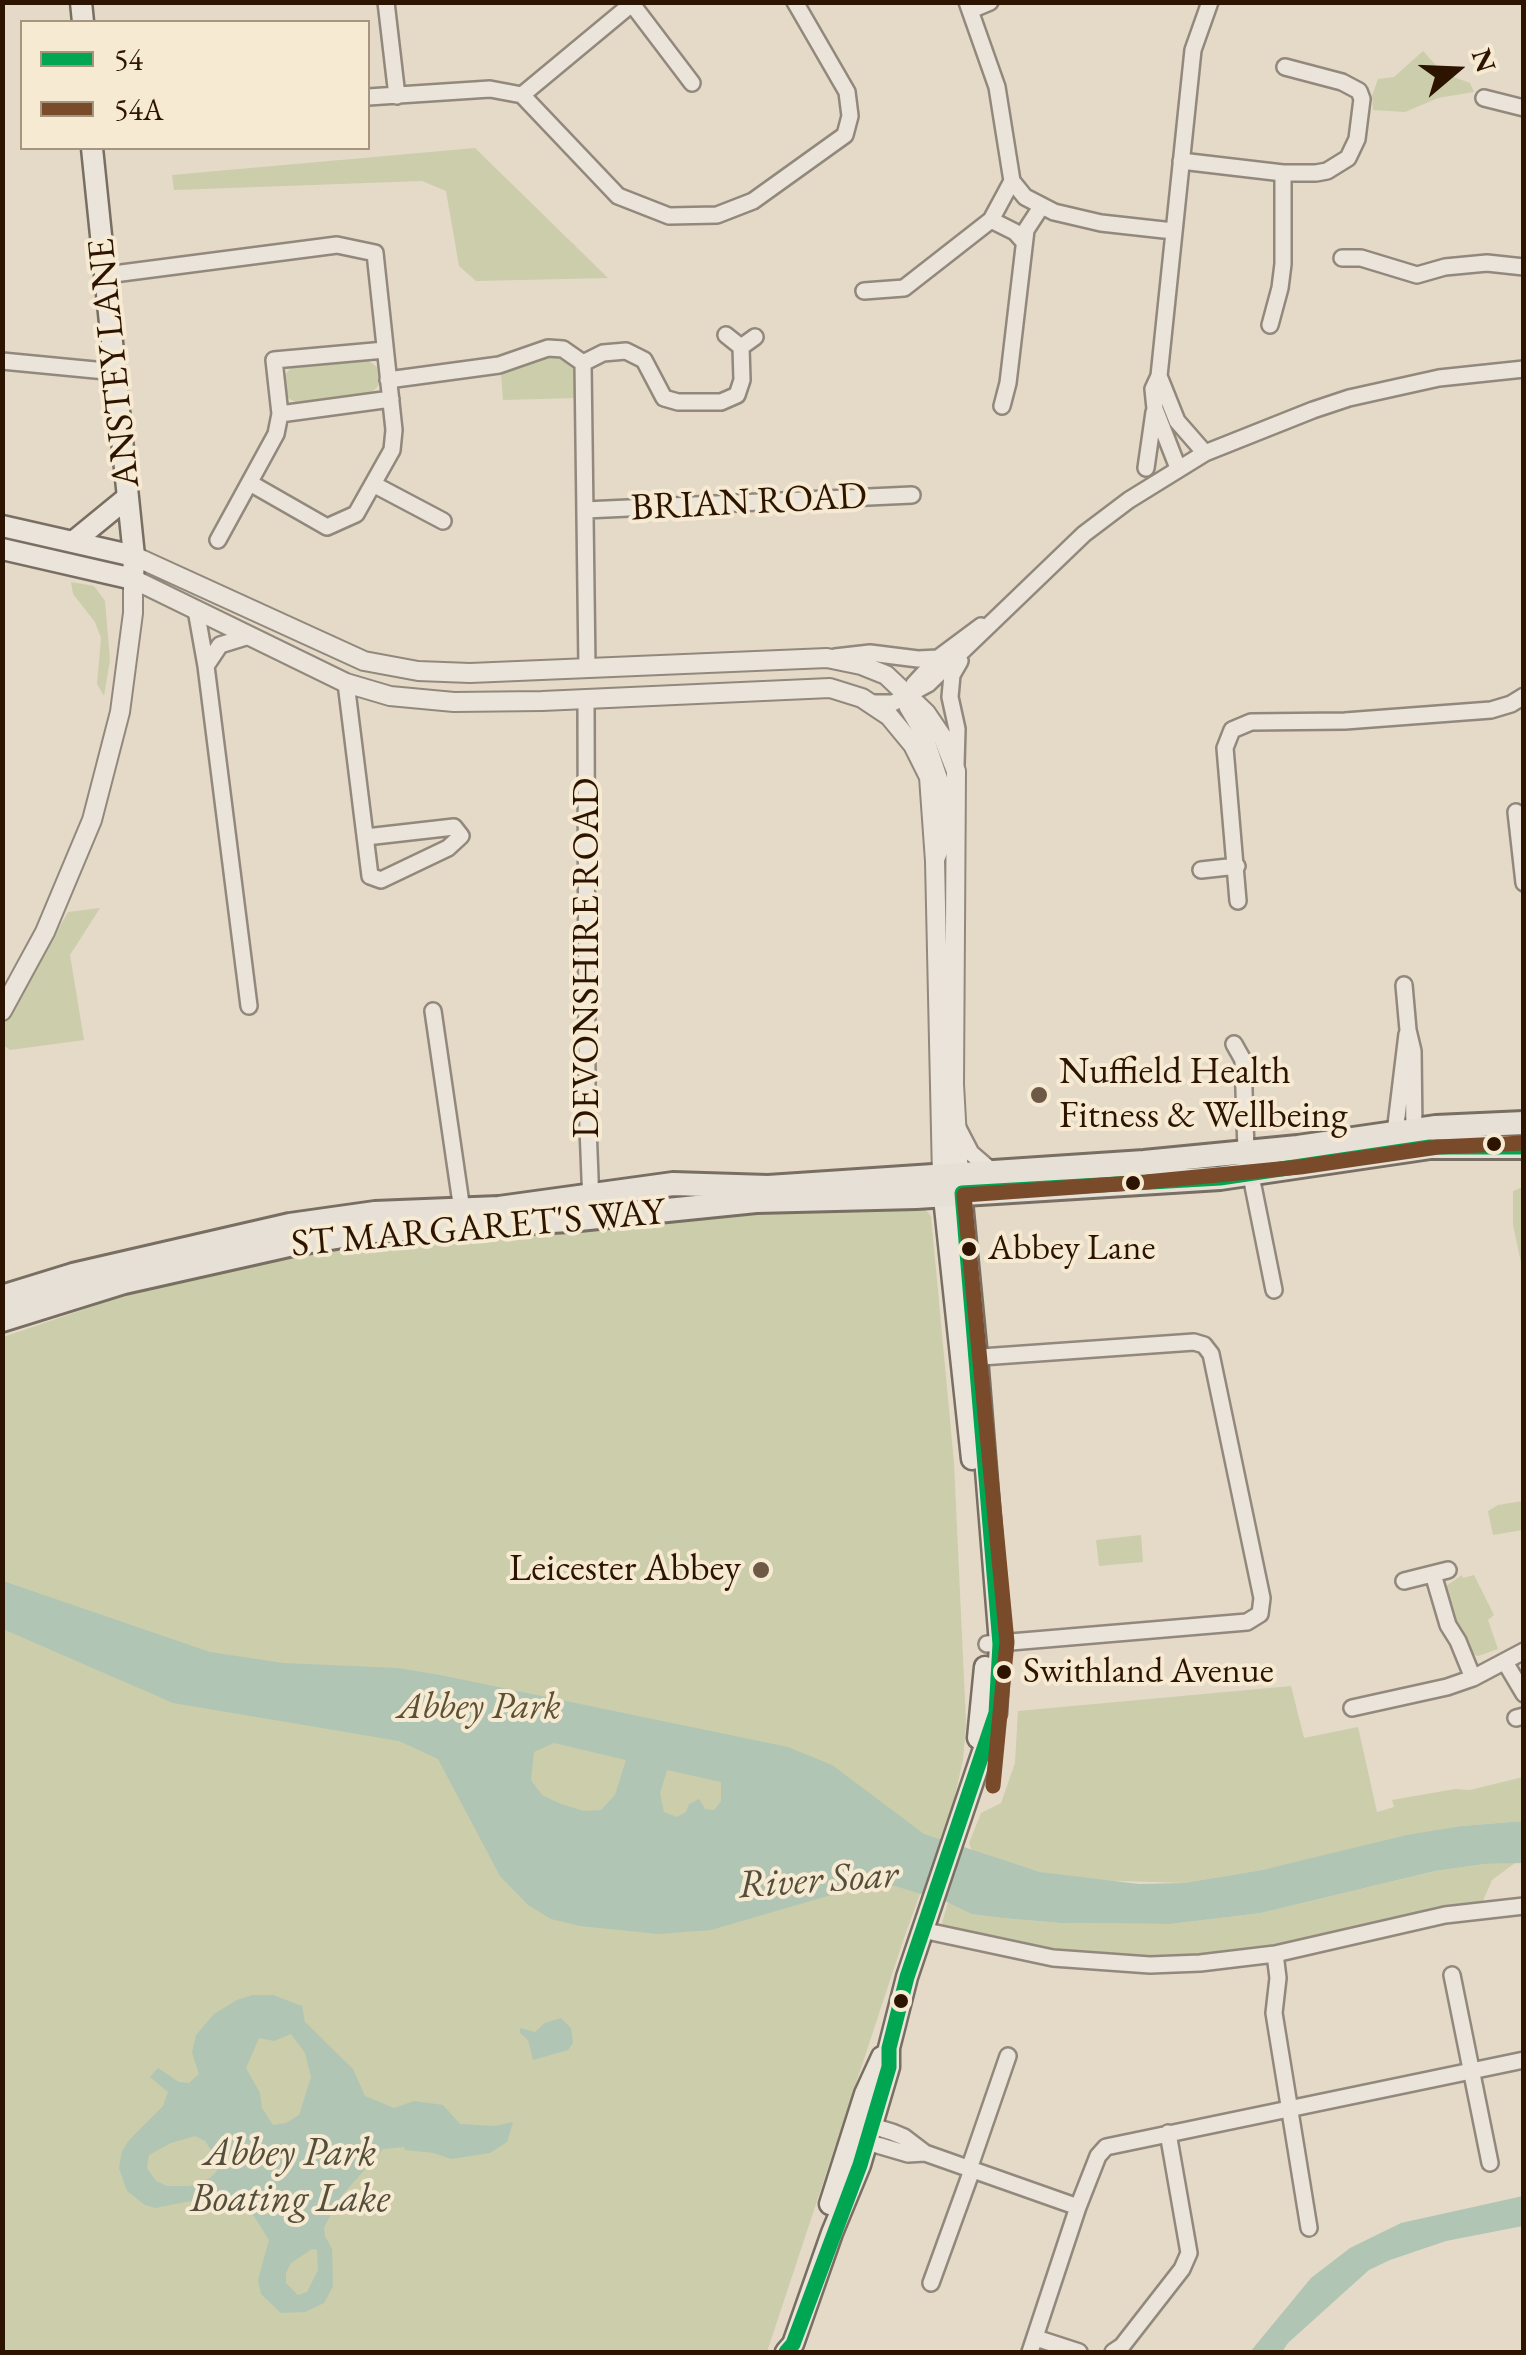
<!DOCTYPE html>
<html>
<head>
<meta charset="utf-8">
<style>
  body { margin:0 }
  #map { position:relative; width:1526px; height:2355px; overflow:hidden; background:#e5dac8; font-family:"EB Garamond",serif }
  canvas { display:block }
  .frame { position:absolute; inset:0; border:5px solid #2d1400; pointer-events:none }
  .legend { position:absolute; left:20px; top:20px; width:350px; height:130px; box-sizing:border-box; background:#f6ead3; border:2px solid #a6947f; margin:0; padding:12px 18px; list-style:none; font-size:30px; color:#2d1400 }
  .legend li { display:flex; align-items:center; gap:20px; height:50px }
  .legend b { width:50px; border:2px solid #a6947f }
  .north { position:absolute; left:1406px; top:20px; width:100px; height:100px; -webkit-text-stroke:8px #f6ead3; paint-order:stroke; rotate:71deg; font-size:28px; font-weight:700; line-height:40px; text-align:center; color:#2d1400 }
  .north::after { content:''; display:block; margin:auto; width:35px; height:45px; background:#2d1400; clip-path:polygon(50% 0,100% 100%,50% 72%,0 100%) }
</style>
</head>
<body>
<div id="map">
<canvas width="1526" height="2355"></canvas>
<div class="frame"></div>
<ul class="legend">
<li><b style="height:12px;background:#00a651"></b>54</li>
<li><b style="height:12px;background:#7a4b2a"></b>54A</li>
</ul>
<div class="north">N</div>
</div>
<script>
const ctx = document.querySelector('canvas').getContext('2d');
ctx.lineJoin = 'round';
function paint(path, color) {
  ctx.fillStyle = color;
  ctx.fill(path, 'evenodd');
}
function toPath(rows) {
  const path = new Path2D();
  for (const r of rows) {
    path.moveTo(r[0], r[1]);
    for (let i = 2; i < r.length; i += 2) path.lineTo(r[i], r[i + 1]);
  }
  return path;
}
function strokePath(path, color, width, dash) {
  ctx.strokeStyle = color;
  ctx.lineWidth = width;
  ctx.lineCap = dash ? 'butt' : 'round';
  ctx.setLineDash(dash || []);
  ctx.stroke(path);
}
function drawText(font, color, halo, rows, align = 'center') {
  ctx.font = font + ' "EB Garamond",serif';
  ctx.lineWidth = 8;
  ctx.setLineDash([]);
  ctx.textBaseline = 'middle';
  ctx.strokeStyle = halo;
  ctx.fillStyle = color;
  for (const [text, x, y, turn = 0] of rows) {
    ctx.save();
    ctx.translate(x, y);
    ctx.rotate((+turn || 0) * Math.PI / 180);
    ctx.textAlign = isNaN(turn) ? turn : align;
    if (halo) ctx.strokeText(text, 0, 0);
    ctx.fillText(text, 0, 0);
    ctx.restore();
  }
}
paint(toPath([
  [1423,51,1443,73,1470,83,1474,92,1438,98,1405,112,1373,110,1372,96,1378,79,1394,77],
  [475,148,608,278,476,281,459,266,446,191,422,181,174,190,172,175],
  [552,356,572,362,576,368,576,398,503,400,501,374],
  [366,359,377,367,379,385,370,394,295,402,284,395,283,377,291,368],
  [71,582,94,586,105,601,110,660,104,696,97,684,101,638,95,622,73,594],
  [100,908,70,955,84,1040,10,1050,3,1045,2,1027,68,912],
  [1523,1187,1523,1272,1513,1225,1513,1191],
  [914,1204,924,1208,931,1216,954,1463,966,1723,963,1760,954,1800,904,1938,767,2352,3,2352,3,1337,135,1292,365,1242,742,1210],
  [1523,1501,1523,1530,1493,1535,1488,1511,1498,1505],
  [1141,1535,1143,1562,1099,1566,1096,1540],
  [1462,1575,1463,1578,1474,1575,1494,1615,1488,1620,1498,1649,1478,1656,1472,1654,1450,1616,1445,1593,1446,1586],
  [1291,1686,1304,1738,1358,1727,1377,1812,1394,1807,1392,1800,1455,1789,1470,1790,1523,1777,1523,1821,1462,1826,1262,1870,1184,1883,1090,1880,1040,1872,972,1851,969,1843,981,1813,1001,1803,1015,1763,1018,1711],
  [1515,1863,1492,1880,1483,1901,1391,1918,1264,1948,1196,1956,1151,1957,1047,1949,945,1928,942,1923,948,1902,971,1914,1002,1918,1060,1923,1171,1924,1261,1913,1435,1871,1485,1864]
]), '#cbcdab');
paint(toPath([
  [3,1581,210,1652,283,1663,398,1668,440,1675,788,1747,832,1765,924,1834,1040,1872,1139,1884,1184,1883,1262,1870,1407,1835,1462,1826,1523,1821,1523,1863,1485,1864,1435,1871,1261,1913,1171,1924,1060,1923,1002,1918,971,1914,947,1902,895,1886,876,1885,855,1888,711,1930,659,1934,580,1926,551,1919,528,1905,500,1876,438,1759,399,1741,173,1703,3,1629],
  [554,1743,626,1760,615,1795,601,1810,584,1811,561,1804,542,1795,531,1780,534,1752],
  [667,1770,721,1782,721,1801,714,1810,705,1809,699,1799,689,1804,686,1812,677,1817,664,1812,660,1793],
  [252,1995,273,1995,302,2006,305,2022,353,2069,365,2096,394,2108,414,2101,443,2105,460,2124,495,2126,513,2122,507,2142,490,2153,451,2159,434,2153,405,2150,404,2147,383,2149,343,2194,324,2227,325,2236,332,2249,333,2286,324,2303,305,2312,281,2313,261,2294,258,2280,269,2240,254,2216,234,2204,211,2197,155,2208,145,2205,127,2191,119,2168,122,2151,130,2139,163,2106,168,2092,150,2077,158,2068,179,2082,189,2083,199,2074,192,2053,196,2035,214,2014,237,2000],
  [291,2034,305,2053,311,2077,299,2115,286,2123,273,2125,262,2108,260,2093,246,2068,259,2038,274,2041],
  [195,2136,205,2141,215,2156,217,2171,210,2178,190,2186,167,2186,156,2181,147,2168,149,2155,171,2143],
  [312,2249,317,2250,318,2270,307,2292,298,2295,286,2283,286,2273,291,2263],
  [561,2018,571,2028,573,2043,568,2050,533,2060,528,2040,520,2033,520,2028,535,2032,545,2023],
  [1523,2196,1523,2226,1446,2241,1390,2260,1369,2270,1288,2343,1282,2352,1250,2352,1311,2278,1350,2248,1401,2223]
]), '#b1c5b4');
const minor = toPath([
  [386,2,397,96],
  [967,2,997,87,1012,181,1025,197,1054,212,1101,223,1173,231],
  [632,4,692,83],
  [971,10,990,2],
  [522,95,634,2],
  [368,97,490,89,522,95,618,196,669,216,717,215,753,201,845,135,850,116,847,92,795,2],
  [1484,98,1524,108],
  [1181,161,1283,173,1316,173,1327,171,1348,158,1357,139,1362,99,1359,91,1342,82,1285,67],
  [991,220,1015,232,1024,242],
  [1342,258,1361,258,1417,275,1445,267,1487,263,1524,267],
  [106,275,337,245,375,253,394,430,392,450,356,514,327,527,250,483],
  [864,291,904,288,991,220,1012,181],
  [1270,325,1280,288,1283,264,1283,173],
  [726,335,741,347,755,337],
  [2,361,116,372],
  [583,363,587,668],
  [1159,376,1177,421,1205,453],
  [388,380,499,365,548,348,563,349,583,363,603,353,626,351,644,360,664,398,678,402,721,402,737,395,742,380,741,347],
  [1002,406,1008,383,1026,230,1041,207],
  [280,414,391,399],
  [1146,468,1154,412],
  [1178,468,1155,409,1153,389,1159,376,1193,50,1210,2],
  [373,484,443,521],
  [585,510,912,495],
  [218,540,276,434,280,414,274,360,385,350],
  [196,610,206,666,249,1006],
  [835,657,870,653,918,659,938,658,981,626],
  [206,666,220,645,249,636],
  [346,683,370,876,381,880,448,848,461,836,454,827,366,837],
  [586,699,587,1102,591,1203],
  [870,703,893,703,928,684,1084,534,1129,500,1205,453,1313,410,1349,398,1439,378,1524,369],
  [956,765,957,729,950,697,952,675,960,661],
  [1516,812,1524,883],
  [937,858,942,846,942,786,927,741,907,707,914,684,938,658],
  [1201,870,1237,866],
  [1238,901,1225,748,1232,730,1251,722,1345,721,1491,710,1511,704,1524,696],
  [1404,985,1408,1030,1413,1051,1414,1130,1409,1135],
  [433,1011,463,1217],
  [1234,1044,1243,1060,1246,1151,1274,1290],
  [958,1128,971,1153,993,1172],
  [1402,1135,1395,1133,1407,1034],
  [967,1358,1194,1342,1204,1345,1211,1354,1262,1598,1260,1614,1247,1622,987,1644],
  [1433,1574,1448,1625,1458,1641,1473,1678],
  [1404,1581,1448,1570],
  [1505,1662,1524,1694],
  [1352,1708,1447,1687,1473,1678,1524,1651],
  [1516,1718,1524,1716],
  [922,1930,1053,1958,1150,1965,1200,1963,1275,1954,1445,1915,1524,1906],
  [1275,1954,1278,1978,1274,2013,1309,2228],
  [1452,1975,1490,2163],
  [864,2127,872,2126,892,2132,904,2137,925,2153,1078,2207],
  [862,2137,867,2142,908,2154,925,2153],
  [969,2169,1008,2056],
  [931,2283,972,2170],
  [1036,2338,1079,2352],
  [1030,2352,1078,2207,1098,2156,1106,2147,1524,2060],
  [1113,2352,1122,2346,1182,2269,1189,2253,1168,2133]
]);
const tertiary = toPath([
  [134,556,364,661,418,671,470,673,827,658,861,665,886,675,926,713,943,738,956,771,954,1084,959,1175],
  [2,1011,45,932,92,820,120,712,133,613,133,579,346,683,390,696,454,702,542,701,830,688,862,698,889,716,913,745,929,777,935,861,942,1176]
]);
const secondary = toPath([
  [81,2,83,22],
  [2,526,134,556],
  [73,542,128,497],
  [2,549,133,579,134,556,92,148],
  [942,1179,972,1459],
  [978,1738,985,1667],
  [830,2204,865,2094,882,2057],
  [786,2352,793,2344,832,2233,860,2165,889,2067,889,2048,907,1977,996,1713,1000,1644,977,1358,960,1182]
]);
const primary = toPath([
  [2,1297,73,1275,290,1225,375,1213,499,1208,673,1184,768,1187,1144,1162,1298,1147,1436,1127,1524,1123],
  [2,1320,124,1282,293,1244,374,1231,569,1220,756,1201,916,1197,1220,1178,1430,1147,1524,1147]
]);
strokePath(minor, '#92897c', 20);
strokePath(tertiary, '#92897c', 22);
strokePath(secondary, '#786e62', 25);
strokePath(primary, '#786e62', 28);
strokePath(minor, '#eae4db', 15);
strokePath(tertiary, '#eae4db', 18);
strokePath(secondary, '#eae4db', 20);
strokePath(primary, '#e6e0d6', 22);
strokePath(toPath([
  [786,2352,793,2344,860,2165,889,2067,889,2048,907,1977,996,1713,1000,1644,962,1193,1220,1178,1430,1147,1524,1147]
]), '#00a651', 15);
strokePath(toPath([
  [993,1786,1007,1642,964,1195,1146,1182,1300,1167,1438,1147,1524,1143]
]), '#7a4b2a', 15);
for (const [x, y, r, color] of [
  [1039,1095,10,"#6d5946"],
  [1494,1144,9,"#2d1400"],
  [1133,1183,9,"#2d1400"],
  [969,1249,9,"#2d1400"],
  [761,1570,10,"#6d5946"],
  [1004,1672,9,"#2d1400"],
  [901,2001,9,"#2d1400"]
]) {
  const dot = new Path2D();
  dot.arc(x, y, r, 0, 2 * Math.PI);
  ctx.fillStyle = color;
  ctx.fill(dot);
  strokePath(dot, '#f6ead3', 4);
}
drawText('36px', '#2d1400', '#f6ead3', [
  ["Abbey Lane",988,1249],
  ["Swithland Avenue",1023,1672]
], 'left');
drawText('38px', '#2d1400', '#f6ead3', [
  ["ANSTEY LANE",115,363,-96],
  ["BRIAN ROAD",749,503,-3],
  ["DEVONSHIRE ROAD",588,958,-90],
  ["ST MARGARET'S WAY",478,1229,-5]
]);
drawText('38px', '#2d1400', '#f6ead3', [
  ["Nuffield Health",1059,1073],
  ["Fitness & Wellbeing",1059,1117],
  ["Leicester Abbey",741,1570,"right"]
], 'left');
drawText('italic 38px', '#5d5134', '#f6ead3', [
  ["Abbey Park",479,1708]
]);
drawText('italic 40px', '#544f3c', '#f6ead3', [
  ["River Soar",818,1881,-4],
  ["Abbey Park",290,2154],
  ["Boating Lake",290,2200]
]);
</script>
</body>
</html>
